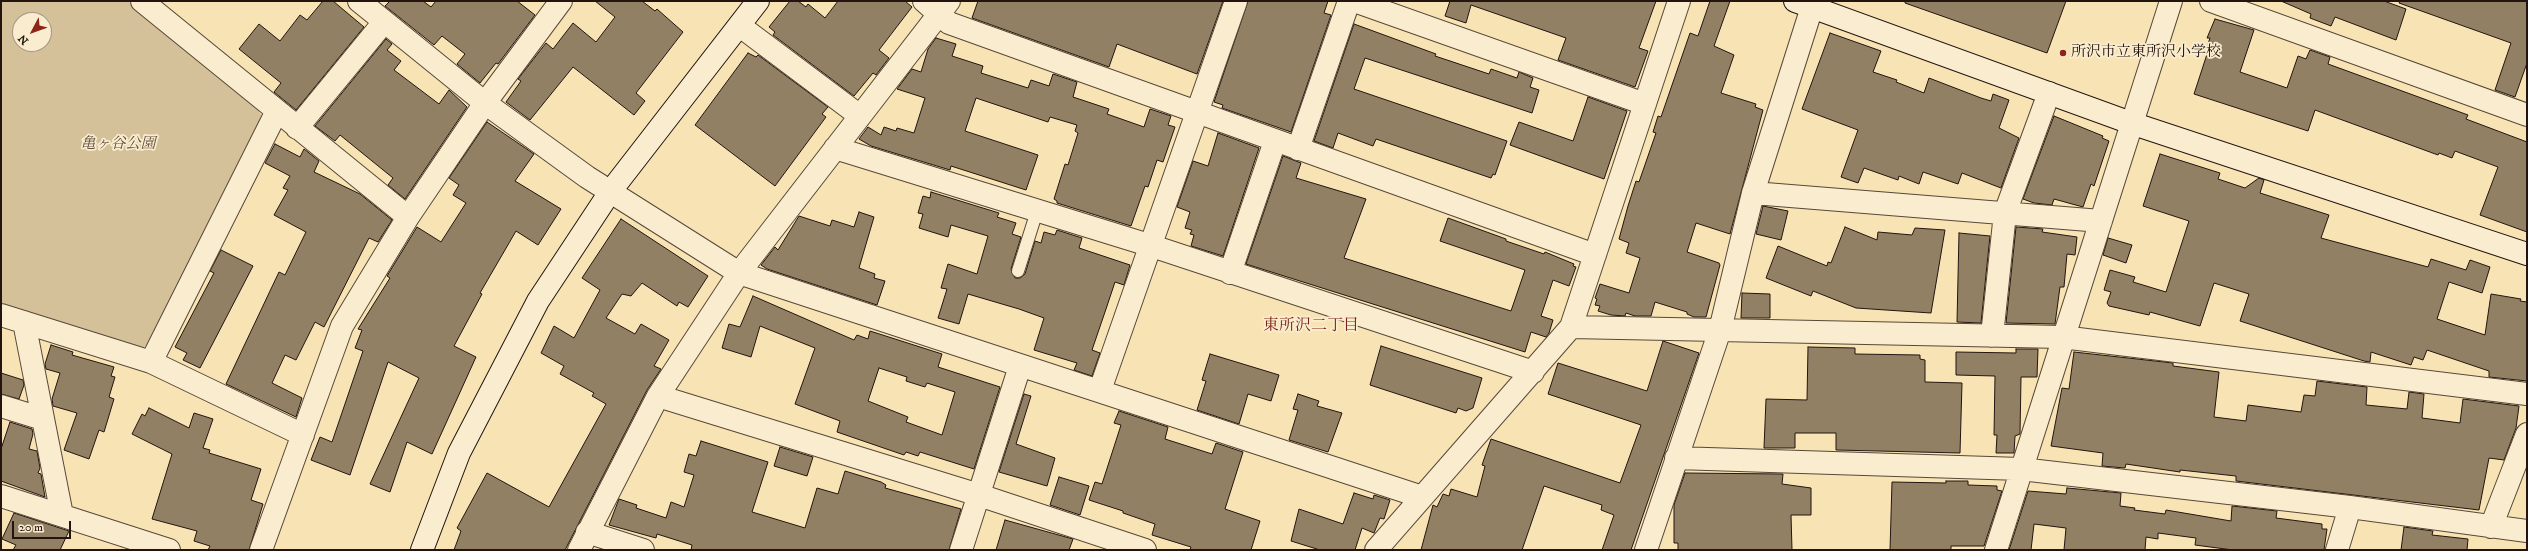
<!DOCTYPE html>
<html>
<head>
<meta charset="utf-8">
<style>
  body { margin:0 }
  #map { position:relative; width:2528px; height:551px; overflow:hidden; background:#f8e3b5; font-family:"IM FELL DW Pica",serif }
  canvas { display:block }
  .frame { position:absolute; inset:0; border:2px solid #23140f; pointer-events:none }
  .north { position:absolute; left:12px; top:12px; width:40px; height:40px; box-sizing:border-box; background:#faedcf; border:1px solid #a49682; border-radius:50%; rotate:229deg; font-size:11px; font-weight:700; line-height:16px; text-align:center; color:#23140f }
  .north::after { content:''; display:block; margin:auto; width:14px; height:18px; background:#8f2418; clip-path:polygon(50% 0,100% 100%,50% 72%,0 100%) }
  .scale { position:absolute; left:12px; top:521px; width:59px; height:18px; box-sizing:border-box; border:2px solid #23140f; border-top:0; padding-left:5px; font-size:12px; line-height:14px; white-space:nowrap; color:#23140f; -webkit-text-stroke:3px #faedcf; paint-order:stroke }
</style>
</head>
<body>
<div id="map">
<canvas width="2528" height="551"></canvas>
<div class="frame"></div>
<div class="north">N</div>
<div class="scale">20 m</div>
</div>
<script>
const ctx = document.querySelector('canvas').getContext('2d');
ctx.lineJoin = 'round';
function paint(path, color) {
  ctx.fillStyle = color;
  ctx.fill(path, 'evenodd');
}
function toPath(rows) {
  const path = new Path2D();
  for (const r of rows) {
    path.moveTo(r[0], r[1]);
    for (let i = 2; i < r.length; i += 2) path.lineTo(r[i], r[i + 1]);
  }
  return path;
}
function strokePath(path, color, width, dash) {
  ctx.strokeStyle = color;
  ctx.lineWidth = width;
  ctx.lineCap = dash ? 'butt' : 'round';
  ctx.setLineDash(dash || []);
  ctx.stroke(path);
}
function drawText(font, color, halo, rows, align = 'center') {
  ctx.font = font + ' "IM FELL DW Pica","Noto Serif JP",serif';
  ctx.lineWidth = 3.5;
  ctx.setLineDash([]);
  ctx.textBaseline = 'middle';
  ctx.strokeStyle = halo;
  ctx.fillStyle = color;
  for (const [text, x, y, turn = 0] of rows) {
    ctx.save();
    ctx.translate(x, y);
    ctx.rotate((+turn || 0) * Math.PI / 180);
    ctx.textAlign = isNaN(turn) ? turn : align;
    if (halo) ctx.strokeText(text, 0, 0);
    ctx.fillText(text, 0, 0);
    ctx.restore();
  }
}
paint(toPath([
  [1,1,128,1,256,107,263,118,152,341,141,349,1,303],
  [20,20,44,20,44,44,20,44]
]), '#d4c099');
const building = toPath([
  [323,1,333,1,364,27,296,110,274,92,281,83,239,49,259,24,280,41,300,15,307,20,323,1],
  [390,1,423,1,431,7,436,1,517,1,535,15,498,64,496,63,480,83,457,64,465,54,442,36,434,45,385,6,390,1],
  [595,1,642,1,655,11,657,9,683,32,636,93,645,101,634,115,573,67,530,120,506,102,521,81,518,79,546,43,553,49,573,23,596,42,615,17,595,1],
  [790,1,798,1,806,7,808,4,825,18,838,1,905,1,912,7,879,50,889,58,876,75,873,73,854,96,773,35,775,32,769,27,790,1],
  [978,1,1223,1,1197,74,1117,44,1109,67,972,18,978,1],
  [1248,1,1328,1,1324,13,1331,15,1291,132,1222,108,1223,105,1214,102,1248,1],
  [1450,1,1656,1,1639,48,1648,51,1635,87,1558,60,1566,38,1471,5,1466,23,1445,16,1450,1],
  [1710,1,1730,1,1714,46,1734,55,1721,93,1756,104,1755,107,1763,110,1730,234,1696,223,1687,252,1719,263,1720,265,1706,317,1694,317,1687,314,1687,312,1655,302,1651,316,1635,316,1626,313,1625,316,1611,315,1598,311,1600,306,1595,305,1597,299,1595,298,1600,284,1629,293,1640,258,1626,253,1629,243,1619,239,1628,206,1636,181,1639,182,1656,133,1653,132,1658,116,1661,117,1690,33,1698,36,1710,1],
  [1905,1,2066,1,2047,53,1905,3,1905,1],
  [2281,1,2384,1,2406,9,2396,40,2335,17,2331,26,2310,18,2311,14,2281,1],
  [2400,1,2527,1,2527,63,2515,97,2495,90,2511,43,2399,3,2400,1],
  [2215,19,2254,30,2240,72,2287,88,2298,56,2306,59,2310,50,2330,57,2328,64,2468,115,2466,119,2527,142,2527,232,2480,215,2498,167,2455,151,2452,158,2439,153,2438,155,2315,110,2308,131,2194,94,2209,48,2207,47,2210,38,2207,38,2215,19],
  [1354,24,1436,54,1435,56,1489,74,1491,69,1517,78,1519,72,1533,78,1530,87,1539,90,1532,113,1365,58,1354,89,1507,141,1495,175,1493,174,1491,178,1376,139,1373,146,1338,133,1333,148,1314,141,1354,24],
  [1830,33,1881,51,1873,72,1897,80,1896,82,1924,93,1929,78,1981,98,1991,101,1993,94,2009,100,1999,128,2019,138,2001,188,1962,173,1958,184,1923,172,1919,184,1899,176,1898,180,1864,168,1858,183,1841,177,1858,130,1802,109,1830,33],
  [936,38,956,44,952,56,983,66,981,73,1028,88,1031,80,1049,86,1053,74,1077,82,1073,97,1109,109,1107,114,1144,127,1150,109,1171,116,1168,125,1175,127,1163,162,1157,160,1148,187,1145,186,1131,226,1057,203,1057,201,1054,199,1065,164,1068,165,1078,133,1075,131,1077,125,1050,117,1048,122,976,98,965,131,1038,155,1026,190,951,166,950,170,871,146,859,139,868,127,881,135,884,127,896,131,897,128,914,133,925,98,897,89,912,69,921,72,928,49,936,38],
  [386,39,392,44,387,50,401,61,394,70,439,104,449,90,467,107,405,199,388,185,393,178,340,135,335,141,315,126,386,39],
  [748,53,756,57,758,55,828,107,822,114,826,117,775,186,695,125,748,53],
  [1588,97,1627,111,1604,179,1510,145,1519,122,1573,141,1588,97],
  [2054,116,2103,136,2102,138,2109,141,2094,186,2091,184,2083,207,2054,199,2052,205,2034,203,2023,199,2054,116],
  [487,122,534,154,515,181,561,209,538,245,516,231,480,293,482,294,454,346,476,357,432,454,407,442,390,492,370,484,419,378,388,362,350,475,311,460,320,437,332,442,363,351,355,348,362,330,358,329,390,278,387,276,417,227,441,242,466,203,453,195,459,185,449,178,487,122],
  [1218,133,1259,148,1223,256,1191,246,1194,235,1190,234,1192,230,1185,228,1190,212,1177,207,1193,161,1208,166,1218,133],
  [275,144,300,157,304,149,319,161,314,172,360,194,392,220,378,242,369,238,324,327,315,322,296,360,285,355,272,383,302,398,296,417,226,384,279,272,285,275,306,232,274,215,288,190,283,188,290,176,265,163,275,144],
  [2160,154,2220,173,2218,179,2245,188,2259,178,2264,180,2260,193,2329,215,2321,238,2428,267,2431,259,2466,270,2470,260,2490,267,2482,293,2449,282,2437,319,2485,335,2491,294,2521,299,2520,301,2527,302,2527,381,2489,377,2489,371,2427,350,2423,360,2414,357,2411,365,2371,352,2370,362,2364,361,2240,321,2249,294,2214,283,2200,326,2150,312,2149,315,2109,306,2107,303,2111,292,2104,290,2110,270,2135,277,2133,282,2166,292,2189,221,2143,206,2160,154],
  [1283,156,1301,163,1296,178,1366,199,1344,258,1511,311,1525,270,1440,241,1448,218,1506,239,1506,241,1544,254,1545,252,1574,264,1573,266,1576,267,1569,286,1553,280,1541,316,1553,320,1549,333,1546,337,1531,332,1525,352,1246,264,1283,156],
  [931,192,999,213,997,217,1016,223,1012,234,1021,237,1011,269,1015,278,1020,278,1025,274,1035,241,1041,243,1044,232,1055,235,1057,230,1082,238,1079,248,1130,265,1124,285,1115,282,1106,309,1092,350,1100,353,1092,376,1074,370,1077,363,1034,350,1044,318,1019,309,968,294,959,324,938,318,947,289,941,288,948,264,977,274,988,236,951,225,948,237,919,228,923,214,918,213,923,196,930,198,931,192],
  [1763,206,1788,211,1781,240,1756,234,1763,206],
  [859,212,874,217,859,268,875,274,874,278,885,281,877,305,767,269,761,265,775,247,778,250,799,216,830,226,832,220,854,227,859,212],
  [621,219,708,276,688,307,679,302,677,306,642,283,631,296,622,294,606,318,635,334,641,324,669,340,654,366,661,369,647,390,565,550,454,550,461,531,457,528,487,473,549,507,606,404,592,396,594,393,560,374,564,366,541,353,554,326,574,338,600,290,582,278,621,219],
  [1845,227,1877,240,1878,232,1912,235,1915,228,1945,230,1931,313,1856,308,1813,291,1811,296,1766,278,1778,246,1827,266,1828,262,1831,263,1845,227],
  [2016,227,2043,229,2042,232,2077,237,2075,255,2067,254,2064,287,2060,287,2055,324,2006,323,2016,227],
  [1959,233,1990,236,1981,323,1957,322,1959,233],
  [2108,238,2132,245,2126,263,2103,255,2108,238],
  [221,250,253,266,200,368,183,360,187,353,175,347,214,273,210,271,221,250],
  [1742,293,1770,294,1770,318,1741,318,1742,293],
  [753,296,854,340,857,335,868,339,870,331,942,354,938,367,1000,387,974,469,920,452,918,456,906,452,904,455,837,432,840,421,795,404,815,348,760,326,751,357,722,348,729,324,740,327,753,296],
  [879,368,907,377,906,381,925,387,927,383,955,392,942,435,906,422,908,417,868,401,879,368],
  [1663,341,1699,353,1631,550,1602,550,1614,515,1601,510,1602,505,1544,486,1522,550,1421,550,1433,505,1437,507,1443,494,1449,496,1451,489,1477,497,1485,466,1482,465,1491,439,1620,483,1641,425,1548,394,1558,363,1647,391,1663,341],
  [51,345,73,352,72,355,114,367,111,376,115,377,109,397,114,399,104,432,99,430,89,459,64,450,77,413,53,406,52,399,60,373,46,369,45,364,51,345],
  [1381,346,1482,378,1473,408,1466,411,1458,408,1456,413,1370,385,1381,346],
  [1808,347,1855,348,1855,354,1920,355,1920,359,1925,360,1925,382,1962,383,1960,453,1836,450,1836,433,1795,433,1795,448,1764,448,1766,399,1807,400,1808,347],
  [2016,349,2038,349,2037,377,2021,377,2020,434,2015,436,2014,453,1996,453,1997,435,1994,435,1995,376,1956,375,1956,352,2016,353,2016,349],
  [2074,352,2173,363,2173,366,2219,372,2214,417,2246,421,2248,405,2301,412,2304,395,2315,396,2317,381,2367,387,2366,405,2407,409,2409,392,2424,394,2422,418,2460,423,2463,399,2519,406,2516,428,2504,460,2489,458,2479,510,2236,481,2236,476,2180,470,2180,472,2126,464,2125,468,2102,466,2103,453,2051,446,2062,388,2069,389,2074,352],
  [1210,354,1279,375,1271,401,1248,394,1239,424,1197,410,1206,381,1202,380,1210,354],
  [1,373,23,380,24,385,19,399,1,394,1,373],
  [1024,394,1031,396,1016,444,1055,458,1047,486,999,472,1024,394],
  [1298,394,1319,401,1317,406,1342,413,1328,452,1289,440,1298,410,1293,409,1298,394],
  [149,408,189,428,194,413,213,419,203,448,210,450,209,453,261,469,251,500,263,504,249,550,208,550,210,546,194,541,197,531,152,519,172,454,132,434,142,414,145,416,149,408],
  [1119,411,1168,427,1165,439,1212,454,1216,443,1243,452,1225,509,1260,521,1251,550,1190,550,1191,547,1152,535,1155,524,1123,513,1123,511,1089,500,1095,482,1102,484,1121,425,1114,423,1119,411],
  [10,422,32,429,33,434,29,449,37,451,40,468,38,473,41,474,45,497,1,481,1,449,10,422],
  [701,441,768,462,752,512,805,528,817,488,838,494,845,471,881,482,886,485,885,488,961,509,949,550,691,550,692,545,657,534,656,538,609,525,619,499,637,505,636,508,666,518,671,502,684,507,694,475,684,472,689,454,696,456,701,441],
  [780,447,813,457,807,476,774,466,780,447],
  [1685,473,1783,474,1782,484,1811,488,1811,515,1791,515,1792,550,1678,550,1678,543,1674,543,1674,505,1685,473],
  [1059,477,1089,486,1080,515,1050,505,1059,477],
  [1946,481,1968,481,1968,485,1997,486,1997,490,2002,491,1984,546,1951,546,1951,550,1890,550,1892,482,1946,483,1946,481],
  [2067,488,2121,493,2120,506,2135,508,2134,510,2165,514,2166,510,2231,521,2232,506,2277,511,2276,518,2322,524,2322,529,2327,529,2324,550,2233,550,2195,545,2196,538,2158,533,2158,539,2146,537,2145,550,2064,550,2066,528,2034,524,2031,550,2009,550,2028,491,2066,494,2067,488],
  [1354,493,1373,499,1374,495,1390,500,1384,519,1380,518,1374,533,1362,528,1355,550,1320,550,1291,541,1299,509,1343,524,1354,493],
  [14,513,69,531,60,550,13,550,16,545,2,539,14,513],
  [1005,520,1073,539,1069,550,996,550,1005,520],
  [2404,527,2433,531,2432,535,2468,539,2467,550,2401,550,2404,527]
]);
paint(building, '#928065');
strokePath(building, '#23140f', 1);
const lane = toPath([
  [1018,271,1037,211]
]);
const street = toPath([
  [142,1,408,217],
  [359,1,485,103,587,177,739,273,1422,497],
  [924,1,949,23,1595,255],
  [1354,1,1645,104],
  [2211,1,2527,115],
  [740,26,860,116],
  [297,128,384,22],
  [835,148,1152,246,1533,372],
  [1298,149,1349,1],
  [1753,193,2101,221],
  [1230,273,1275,141],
  [1,315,151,362,303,435],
  [24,322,62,515],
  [1571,327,2062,337,2527,394],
  [1992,336,2005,213,2049,93],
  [151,362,277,111],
  [1100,390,1236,1],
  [658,396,979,495,1145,550],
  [1,406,43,419],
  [1676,458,2021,469,2350,507,2527,531],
  [1,496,169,550],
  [2491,527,2527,434],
  [587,532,643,550],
  [261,550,342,326,408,217,485,103,561,1],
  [579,550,658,396,739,273,949,1],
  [961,550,1020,366],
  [1376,550,1571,327,1679,1],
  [1646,550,1720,330,1753,193,1812,7],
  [1996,550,2171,1],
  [2337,550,2350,507]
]);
const secondary = toPath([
  [1795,1,2131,123,2527,254],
  [422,550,459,453,538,301,610,192,758,1]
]);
strokePath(lane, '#584838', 14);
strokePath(street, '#584838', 24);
strokePath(secondary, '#23140f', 24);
strokePath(lane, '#faedcf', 12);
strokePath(street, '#faedcf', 22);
strokePath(secondary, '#faedcf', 22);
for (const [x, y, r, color] of [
  [2063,53,4,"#8f2418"]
]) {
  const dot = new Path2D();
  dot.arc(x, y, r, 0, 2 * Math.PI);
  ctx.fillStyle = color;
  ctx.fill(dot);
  strokePath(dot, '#faedcf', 1.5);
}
drawText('15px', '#23140f', '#faedcf', [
  ["所沢市立東所沢小学校",2071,53]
], 'left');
drawText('italic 15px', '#61503f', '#faedcf', [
  ["亀ヶ谷公園",118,145]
]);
drawText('16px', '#7a1f14', '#faedcf', [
  ["東所沢二丁目",1311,327]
]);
</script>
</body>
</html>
